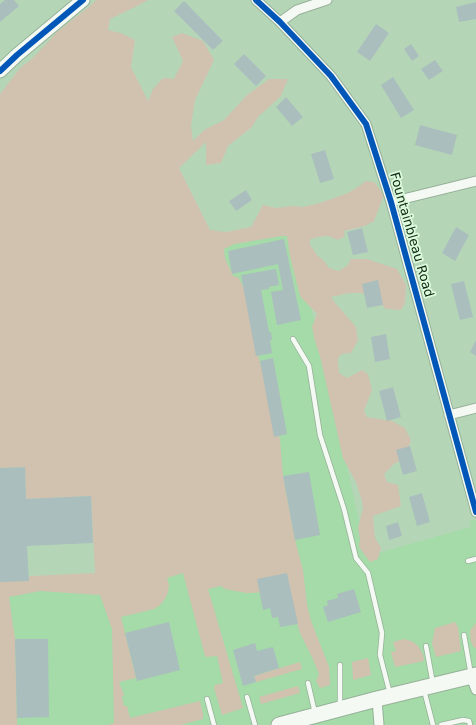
<!DOCTYPE html>
<html>
<head>
<meta charset="utf-8">
<style>
  body { margin:0 }
  canvas { display:block; background:#b4d6b7 }
</style>
</head>
<body>
<canvas width="476" height="725"></canvas>
<script>
const ctx = document.querySelector('canvas').getContext('2d');
ctx.lineJoin = 'round';
function paint(path, color) {
  ctx.fillStyle = color;
  ctx.fill(path, 'evenodd');
}
function toPath(rows) {
  const path = new Path2D();
  for (const r of rows) {
    path.moveTo(r[0], r[1]);
    for (let i = 2; i < r.length; i += 2) path.lineTo(r[i], r[i + 1]);
  }
  return path;
}
function strokePath(path, color, width, dash) {
  ctx.strokeStyle = color;
  ctx.lineWidth = width;
  ctx.lineCap = dash ? 'butt' : 'round';
  ctx.setLineDash(dash || []);
  ctx.stroke(path);
}
function drawText(font, color, halo, rows, align = 'center') {
  ctx.font = font + ' "DejaVu Sans",sans-serif';
  ctx.lineWidth = 3.5;
  ctx.setLineDash([]);
  ctx.textBaseline = 'middle';
  ctx.strokeStyle = halo;
  ctx.fillStyle = color;
  for (const [text, x, y, turn = 0] of rows) {
    ctx.save();
    ctx.translate(x, y);
    ctx.rotate((+turn || 0) * Math.PI / 180);
    ctx.textAlign = isNaN(turn) ? turn : align;
    if (halo) ctx.strokeText(text, 0, 0);
    ctx.fillText(text, 0, 0);
    ctx.restore();
  }
}
paint(toPath([
  [291,217,367,556,471,527,470,521,476,520,476,725,4,725,0,590,97,587,212,238]
]), '#a5daa9');
paint(toPath([
  [96,0,148,0,139,5,110,19,108,30,121,33,135,40,131,67,148,101,153,89,163,78,174,79,183,61,172,37,182,33,203,41,214,60,195,100,191,125,193,141,204,130,224,120,247,95,269,79,288,79,281,96,258,117,252,127,228,146,221,163,206,165,206,142,179,168,210,230,226,232,251,227,263,205,276,208,293,206,303,207,320,203,348,193,358,187,366,181,374,182,384,195,374,221,365,226,344,231,345,236,338,240,328,236,319,237,310,239,310,245,317,255,324,261,329,268,339,271,347,266,351,259,367,259,397,269,406,285,405,303,401,310,386,309,376,299,361,293,349,293,331,297,336,304,356,327,358,340,351,353,341,354,338,359,339,373,347,378,362,370,368,374,372,390,364,411,367,417,392,421,405,428,411,440,406,457,394,464,384,474,387,482,398,485,401,506,373,516,375,538,381,548,378,559,370,562,359,547,360,539,358,528,363,508,362,501,356,482,343,458,320,356,315,341,312,327,317,314,300,296,290,256,287,236,282,236,234,244,224,249,225,258,233,276,238,277,244,288,258,355,269,395,275,424,280,440,283,476,295,540,303,570,307,605,311,621,329,667,330,685,320,688,316,681,319,674,312,657,300,633,297,623,270,592,246,593,225,589,221,586,208,589,243,708,222,715,214,688,215,685,223,683,217,656,207,657,205,656,183,573,167,578,169,585,168,592,165,599,160,605,154,609,121,617,136,678,119,682,124,695,122,697,124,706,127,706,130,718,200,701,203,713,203,719,180,725,108,725,114,723,112,629,100,595,40,591,9,597,15,639,17,725,0,725,0,582,29,580,29,576,95,573,91,496,26,499,25,467,0,468,0,94,20,68,33,58,58,31,90,6],
  [455,622,458,627,461,651,436,657,432,644,435,628],
  [476,623,476,647,474,648,471,642,470,631],
  [404,639,411,641,416,644,420,649,423,654,424,661,395,667,391,652,396,651,393,642],
  [368,658,371,675,353,680,352,662],
  [300,662,302,669,256,682,254,676],
  [298,686,300,693,261,704,259,697]
]), '#d1c1af');
paint(toPath([
  [5,0,14,0,19,6,0,22,0,4],
  [184,1,223,41,213,50,174,11],
  [476,2,476,19,459,22,456,7],
  [376,24,389,33,370,61,357,52],
  [411,44,419,56,412,61,404,49],
  [244,54,266,76,256,86,234,64],
  [435,60,443,71,429,80,421,69],
  [393,77,414,110,401,118,381,85],
  [286,97,303,117,292,126,276,107],
  [420,125,457,135,452,155,415,145],
  [325,150,334,179,320,183,311,154],
  [246,190,252,200,236,211,229,201],
  [456,227,469,235,455,261,442,253],
  [362,228,368,252,353,255,347,232],
  [284,239,301,320,277,325,271,292,283,290,278,264,232,274,228,251],
  [276,269,279,285,269,287,269,289,261,290,269,332,271,332,272,340,270,340,272,353,256,356,241,275],
  [378,280,383,305,367,308,362,284],
  [464,281,473,317,460,320,451,284],
  [386,334,390,359,375,362,371,337],
  [476,340,476,356,470,352],
  [273,358,287,434,274,437,260,361],
  [393,387,401,417,387,421,379,391],
  [410,446,417,471,403,475,396,450],
  [25,467,26,499,91,496,93,543,27,546,29,581,0,582,0,468],
  [309,472,320,535,295,540,283,476],
  [422,493,430,522,417,526,409,497],
  [398,522,402,536,389,540,386,526],
  [287,573,298,624,280,627,278,617,272,618,270,608,263,610,257,579],
  [354,589,361,612,328,622,323,607,328,605,327,601,338,598,337,594],
  [169,622,180,670,137,681,125,633],
  [15,639,48,639,49,717,17,718],
  [255,643,257,651,273,647,279,668,254,676,256,682,243,686,233,650]
]), '#aabebd');
const service = toPath([
  [293,339,309,366,320,435,344,509,356,558,368,573,382,633,380,655,390,694],
  [468,561,476,559],
  [464,635,471,675],
  [426,646,433,684],
  [340,665,340,707],
  [308,683,315,713],
  [424,690,433,725],
  [247,697,255,725],
  [207,699,214,725],
  [441,725,463,720,469,721,470,725]
]);
const minor = toPath([
  [256,0,280,22,331,76,366,124,391,202,476,512],
  [280,22,297,10,327,0],
  [391,202,476,181],
  [449,415,476,408],
  [471,677,476,690],
  [377,699,379,725]
]);
const secondary = toPath([
  [0,71,17,55,83,0]
]);
const trunk = toPath([
  [279,725,377,699,476,675]
]);
strokePath(service, '#96b198', 6);
strokePath(minor, '#96b198', 11);
strokePath(secondary, '#96b198', 15);
strokePath(trunk, '#96b198', 17);
strokePath(service, '#f4f9f4', 4.5);
strokePath(minor, '#f4f9f4', 9);
strokePath(secondary, '#f4f9f4', 13);
strokePath(trunk, '#f4f9f4', 15);
strokePath(toPath([
  [256,0,280,22,331,76,366,124,391,202,476,512],
  [0,71,17,55,83,0]
]), '#0057b8', 6);
drawText('13px', '#112913', '#ddfcde', [
  ["Fountainbleau Road",411,235,74]
]);
</script>
</body>
</html>
